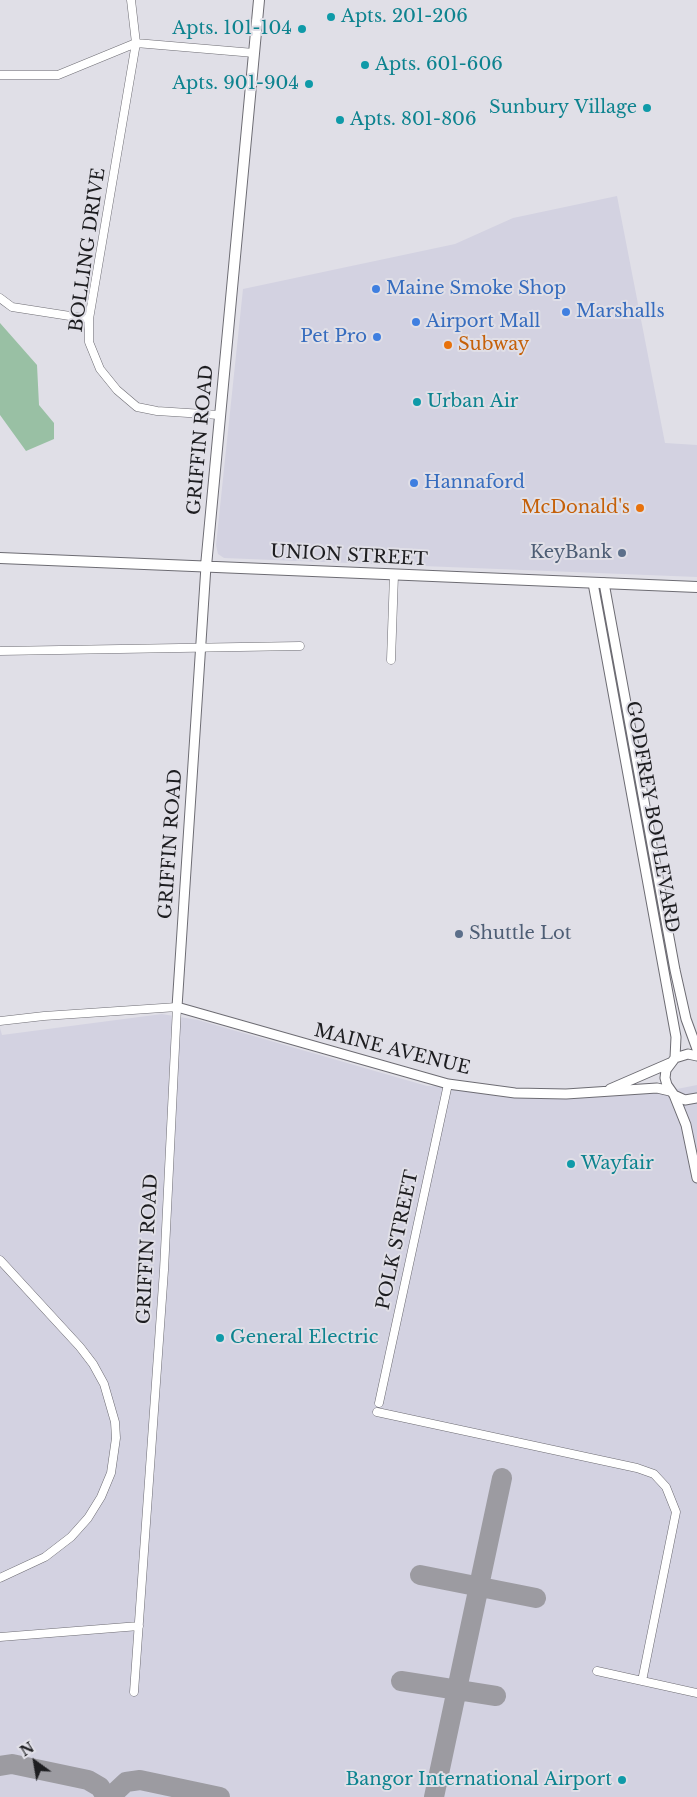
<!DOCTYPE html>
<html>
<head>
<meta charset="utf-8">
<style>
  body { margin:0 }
  #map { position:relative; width:697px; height:1797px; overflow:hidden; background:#e0dfe7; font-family:"Libre Baskerville",serif }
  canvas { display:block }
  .north { position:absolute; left:10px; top:1737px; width:50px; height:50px; -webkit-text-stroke:4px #e0dfe7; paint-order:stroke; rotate:328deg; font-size:14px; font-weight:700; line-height:20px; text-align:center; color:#1d1d20 }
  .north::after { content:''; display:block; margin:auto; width:18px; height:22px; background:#1d1d20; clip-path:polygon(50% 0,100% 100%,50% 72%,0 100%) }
</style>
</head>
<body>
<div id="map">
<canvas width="697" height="1797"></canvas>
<div class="north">N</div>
</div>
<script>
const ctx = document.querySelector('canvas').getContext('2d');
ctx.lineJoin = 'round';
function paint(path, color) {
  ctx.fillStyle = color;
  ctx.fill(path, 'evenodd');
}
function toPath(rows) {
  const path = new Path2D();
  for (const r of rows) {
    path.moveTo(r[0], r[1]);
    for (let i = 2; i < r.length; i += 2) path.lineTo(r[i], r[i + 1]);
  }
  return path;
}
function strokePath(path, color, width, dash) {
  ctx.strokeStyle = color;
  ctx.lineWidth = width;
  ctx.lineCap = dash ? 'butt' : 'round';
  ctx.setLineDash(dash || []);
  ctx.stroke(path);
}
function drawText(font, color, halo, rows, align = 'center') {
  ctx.font = font + ' "Libre Baskerville",serif';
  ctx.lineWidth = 4;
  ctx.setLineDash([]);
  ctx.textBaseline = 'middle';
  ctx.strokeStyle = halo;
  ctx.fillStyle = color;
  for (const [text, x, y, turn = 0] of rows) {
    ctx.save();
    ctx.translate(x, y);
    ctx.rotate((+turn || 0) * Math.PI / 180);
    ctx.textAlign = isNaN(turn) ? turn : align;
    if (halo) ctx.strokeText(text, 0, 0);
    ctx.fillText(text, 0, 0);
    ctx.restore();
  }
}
paint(toPath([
  [617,196,665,443,697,445,697,577,224,558,218,554,216,545,243,289,455,244,513,218],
  [162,1014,198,1020,427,1086,667,1091,697,1085,697,1797,0,1797,0,1028,2,1035]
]), '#d3d2e1');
paint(toPath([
  [0,323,37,365,39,405,54,423,54,439,26,451,0,415]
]), '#99c0a4');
strokePath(toPath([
  [420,1575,536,1598],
  [401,1681,496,1696],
  [0,1766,12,1764,88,1780,100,1787,106,1797],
  [110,1797,126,1782,140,1780,220,1797],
  [434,1797,502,1478]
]), '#9c9ba1', 20);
const minor = toPath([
  [131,0,136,43,89,319,89,342,100,369,117,390,137,407,157,411,219,415],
  [0,75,58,75,136,43,254,53],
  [0,298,12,307,89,319],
  [0,651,300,646],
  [391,660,394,575],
  [0,1021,44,1016,177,1007,164,1270,134,1692],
  [0,1260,80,1347,93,1364,104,1384,115,1422,116,1438,111,1473,101,1497,88,1518,71,1537,45,1557,0,1578],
  [379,1403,448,1084],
  [377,1412,637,1468,654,1474,666,1487,676,1512,642,1681],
  [0,1637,139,1626],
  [597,1671,697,1693]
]);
const tertiary = toPath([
  [206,566,177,1007,448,1084,515,1093,566,1094,657,1088,670,1091],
  [593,583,676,1037,675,1058],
  [604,583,675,970,686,1019,697,1049],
  [697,1056,688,1054,675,1058,666,1070,665,1078,667,1085,674,1095,685,1100,697,1098],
  [610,1089,670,1063],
  [674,1095,686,1125,697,1178]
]);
const secondary = toPath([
  [0,558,697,587],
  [206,566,259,0]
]);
strokePath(minor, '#6d6c73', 9);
strokePath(tertiary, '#6d6c73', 11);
strokePath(secondary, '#6d6c73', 12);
strokePath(minor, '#fff', 8);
strokePath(tertiary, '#fff', 9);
strokePath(secondary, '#fff', 10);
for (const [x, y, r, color] of [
  [331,17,5,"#0f9aa8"],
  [302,29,5,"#0f9aa8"],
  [365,65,5,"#0f9aa8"],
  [309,84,5,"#0f9aa8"],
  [647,108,5,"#0f9aa8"],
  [340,120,5,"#0f9aa8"],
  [376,289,5,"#3f7fe0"],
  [566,312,5,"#3f7fe0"],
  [416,322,5,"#3f7fe0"],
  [377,337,5,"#3f7fe0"],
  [448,345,5,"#e8710a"],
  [417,402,5,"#0f9aa8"],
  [414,483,5,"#3f7fe0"],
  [640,508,5,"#e8710a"],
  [622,553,5,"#5c6f8a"],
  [459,934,5,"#5c6f8a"],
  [571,1164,5,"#0f9aa8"],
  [220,1338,5,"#0f9aa8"],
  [622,1780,5,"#0f9aa8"]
]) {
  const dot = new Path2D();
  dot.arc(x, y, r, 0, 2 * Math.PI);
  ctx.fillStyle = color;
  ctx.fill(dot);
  strokePath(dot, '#e0dfe7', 2);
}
drawText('18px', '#0d838f', '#e0dfe7', [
  ["Apts. 201-206",341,17],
  ["Apts. 101-104",292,29,"right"],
  ["Apts. 601-606",375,65],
  ["Apts. 901-904",299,84,"right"],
  ["Sunbury Village",637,108,"right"],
  ["Apts. 801-806",350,120],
  ["Urban Air",427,402],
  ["Wayfair",581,1164],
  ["General Electric",230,1338],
  ["Bangor International Airport",612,1780,"right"]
], 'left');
drawText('18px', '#1d1d20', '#e0dfe7', [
  ["BOLLING DRIVE",88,250,-82],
  ["GRIFFIN ROAD",201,440,-85],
  ["UNION STREET",349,556,3],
  ["GODFREY BOULEVARD",652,817,80],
  ["GRIFFIN ROAD",171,844,-86],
  ["MAINE AVENUE",392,1050,14],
  ["POLK STREET",398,1240,-78],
  ["GRIFFIN ROAD",148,1249,-87]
]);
drawText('18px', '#366cbe', '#e0dfe7', [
  ["Maine Smoke Shop",386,289],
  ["Marshalls",576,312],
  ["Airport Mall",426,322],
  ["Pet Pro",367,337,"right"],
  ["Hannaford",424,483]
], 'left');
drawText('18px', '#c56008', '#e0dfe7', [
  ["Subway",458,345],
  ["McDonald's",630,508,"right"]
], 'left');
drawText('18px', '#4e5e75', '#e0dfe7', [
  ["KeyBank",612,553],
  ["Shuttle Lot",469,934,"left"]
], 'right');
</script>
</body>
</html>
